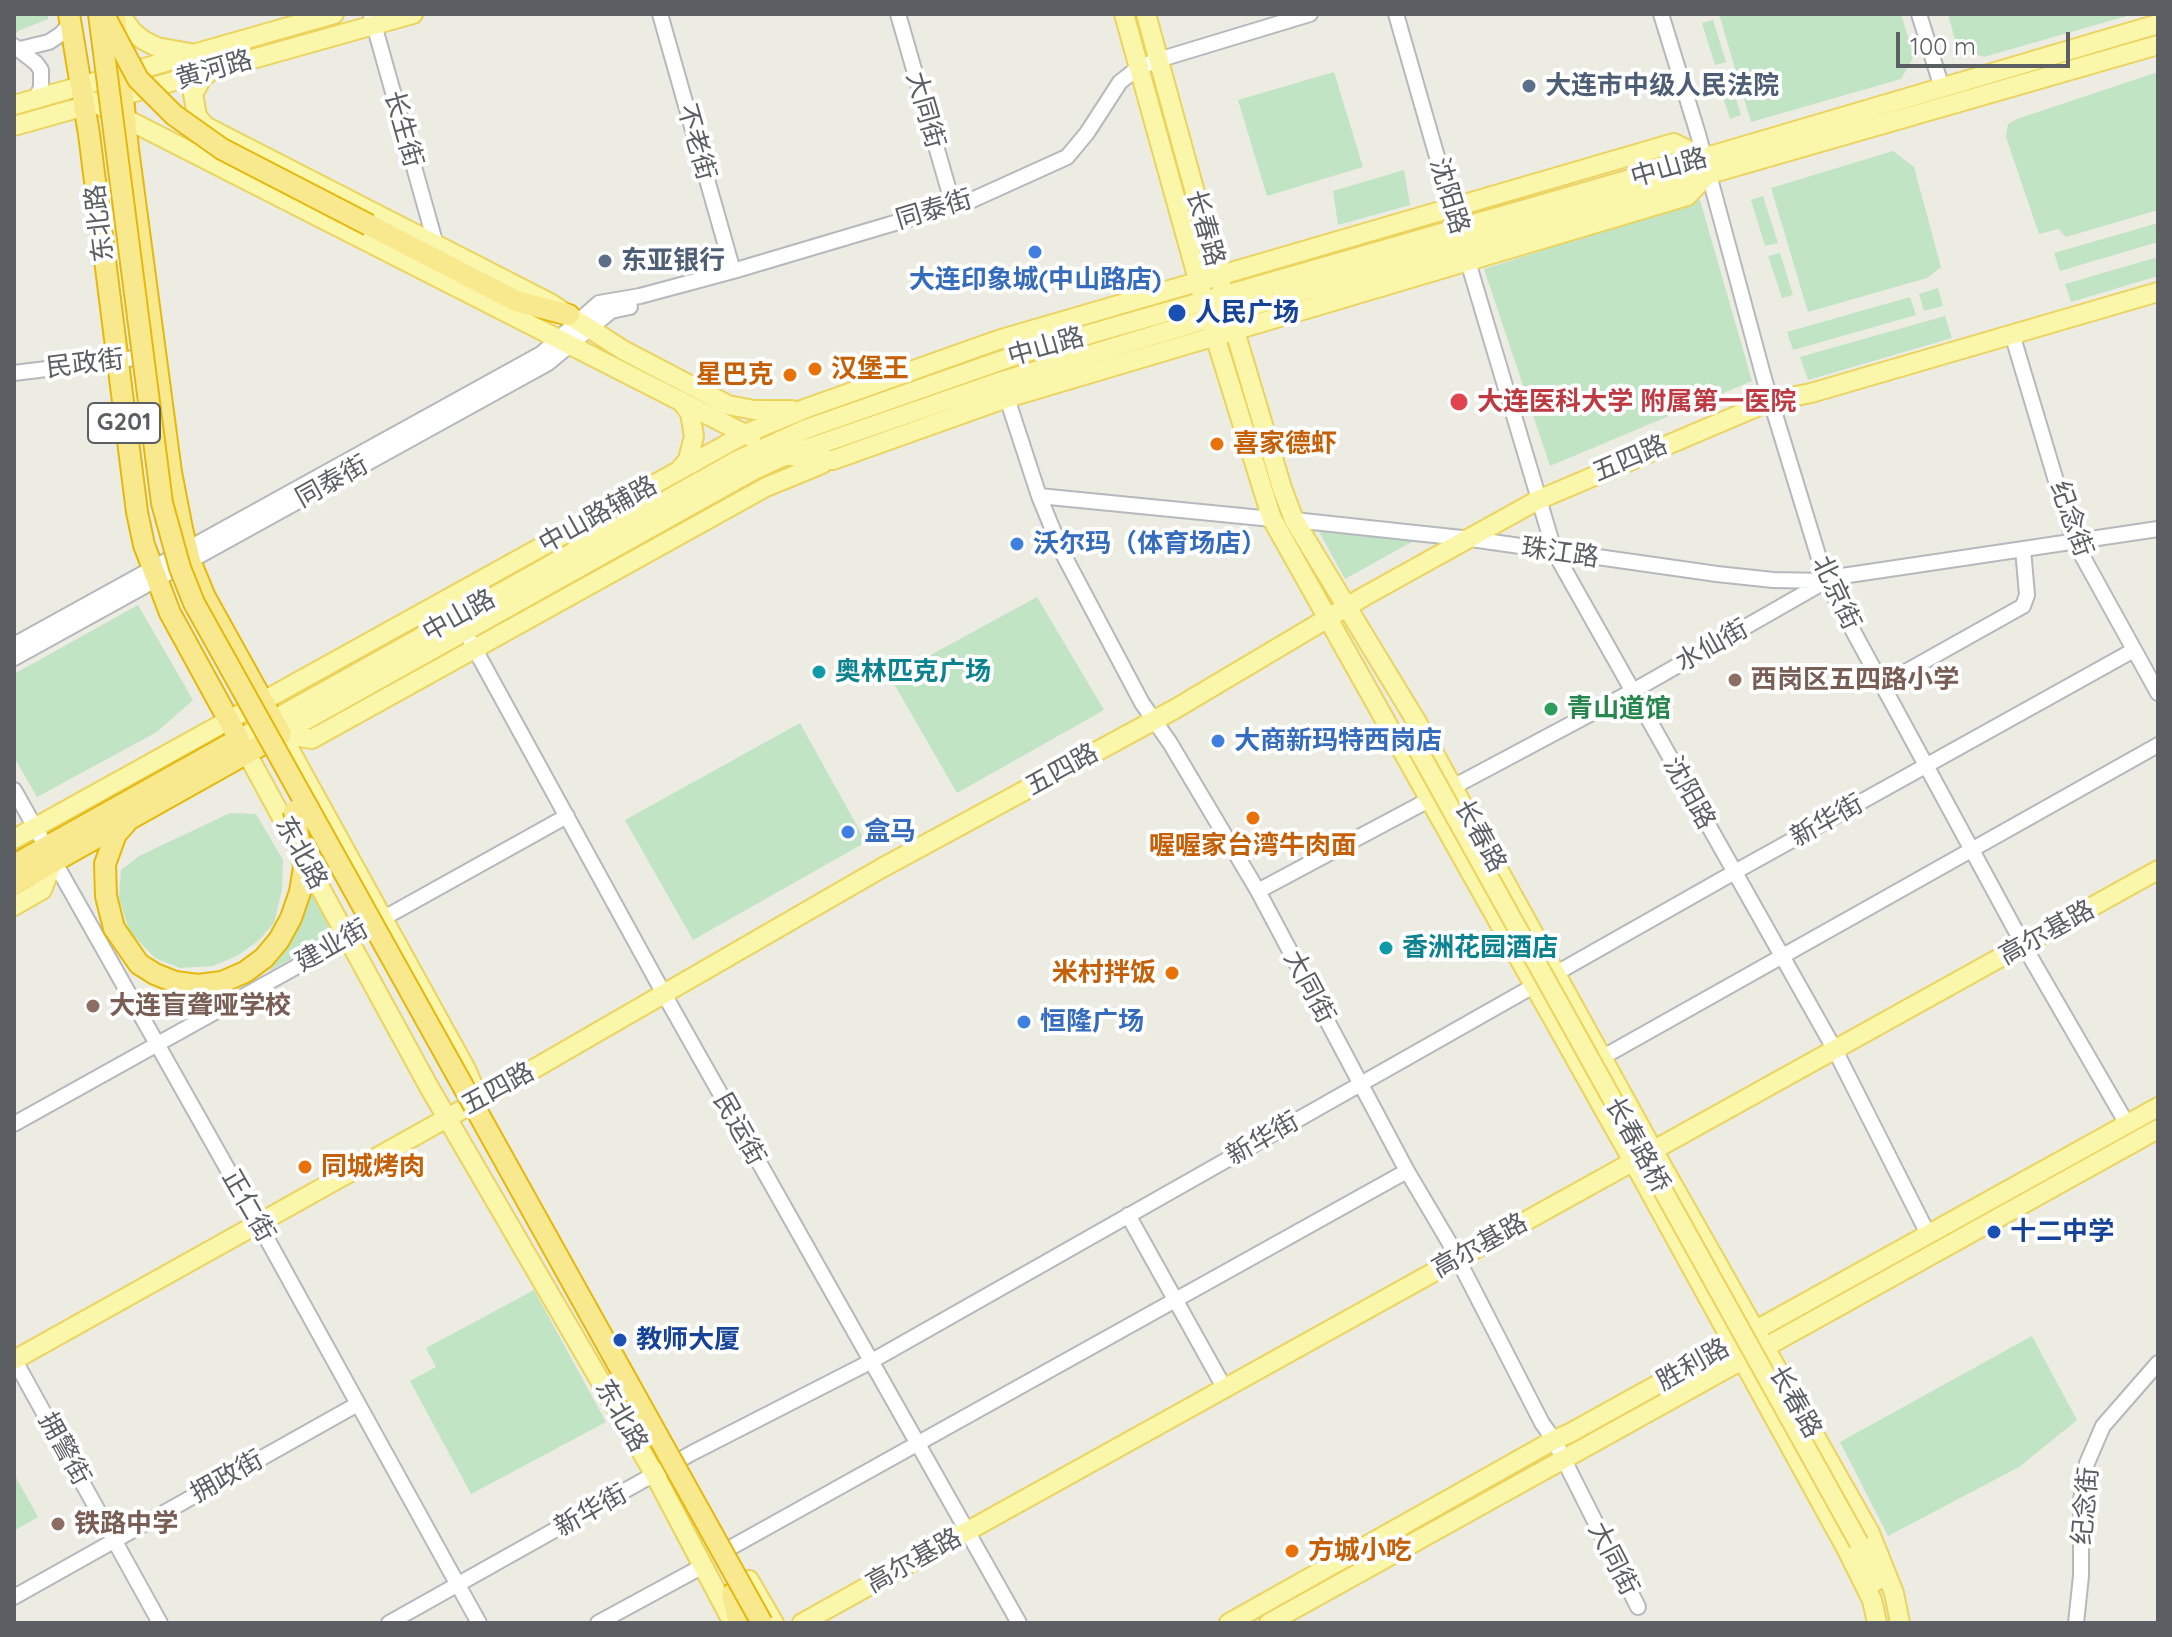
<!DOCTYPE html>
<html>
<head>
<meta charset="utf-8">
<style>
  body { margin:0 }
  #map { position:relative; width:2172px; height:1637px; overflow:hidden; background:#edece3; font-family:Quicksand,sans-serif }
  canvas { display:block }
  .frame { position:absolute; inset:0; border:16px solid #5b5e63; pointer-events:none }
  .scale { position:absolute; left:1896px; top:32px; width:174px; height:36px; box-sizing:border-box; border:4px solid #5b5e63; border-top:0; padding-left:10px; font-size:24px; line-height:28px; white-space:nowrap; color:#5b5e63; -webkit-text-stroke:6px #fff; paint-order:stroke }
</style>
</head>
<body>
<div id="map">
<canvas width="2172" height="1637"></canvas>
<div class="frame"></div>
<div class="scale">100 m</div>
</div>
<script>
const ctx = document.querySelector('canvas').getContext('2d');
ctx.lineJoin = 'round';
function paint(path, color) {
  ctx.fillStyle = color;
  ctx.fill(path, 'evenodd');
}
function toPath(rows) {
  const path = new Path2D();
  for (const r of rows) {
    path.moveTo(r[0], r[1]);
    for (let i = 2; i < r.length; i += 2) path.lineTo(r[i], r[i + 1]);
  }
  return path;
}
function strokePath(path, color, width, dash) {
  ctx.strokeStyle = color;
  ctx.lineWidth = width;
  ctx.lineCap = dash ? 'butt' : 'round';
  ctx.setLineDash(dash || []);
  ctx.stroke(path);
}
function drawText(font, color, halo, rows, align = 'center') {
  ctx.font = font + ' Quicksand,"Noto Sans SC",sans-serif';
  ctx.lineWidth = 8;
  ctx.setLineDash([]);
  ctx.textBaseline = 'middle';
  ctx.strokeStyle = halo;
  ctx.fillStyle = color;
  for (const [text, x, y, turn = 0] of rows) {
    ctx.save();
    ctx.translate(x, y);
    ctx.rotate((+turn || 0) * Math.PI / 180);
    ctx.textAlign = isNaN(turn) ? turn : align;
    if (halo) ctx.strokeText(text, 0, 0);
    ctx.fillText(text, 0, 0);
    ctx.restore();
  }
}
paint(toPath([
  [14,14,48,14,48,19,18,31,14,37],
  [1719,14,1901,14,1914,56,1901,79,1751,122],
  [1948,14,2134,14,1984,57,1957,47],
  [1713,20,1726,62,1715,65,1702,23],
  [1728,71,1741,115,1730,119,1716,75],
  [1334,72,1363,167,1267,196,1238,100],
  [2158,72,2158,210,2066,237,2058,229,2039,234,2006,137,2008,124,2017,119],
  [1893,151,1914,167,1941,267,1927,278,1808,312,1771,188],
  [1404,170,1410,205,1338,225,1333,191],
  [1763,196,1778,243,1765,246,1751,200],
  [1700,200,1752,381,1550,466,1484,269],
  [2158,223,2158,242,2060,271,2054,253],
  [1780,253,1793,295,1782,298,1768,256],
  [2158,257,2158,276,2071,302,2065,284],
  [1938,288,1943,306,1924,311,1919,294],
  [1910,297,1916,315,1793,350,1787,332],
  [1945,316,1952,338,1808,380,1800,357],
  [1316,526,1417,539,1345,579],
  [1037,597,1104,710,957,793,890,677],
  [138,605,193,700,157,732,37,797,14,757,14,674],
  [800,723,866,842,693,940,625,820],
  [230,813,256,814,283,860,282,890,274,923,258,941,237,956,213,966,180,968,155,958,129,931,119,897,121,870,139,856],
  [314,894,333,936,269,971,290,945,308,898],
  [534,1290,606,1422,471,1494,410,1381,436,1367,426,1348],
  [2032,1336,2077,1420,2019,1467,1888,1536,1840,1442],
  [14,1474,38,1517,14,1531]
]), '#c0e4c4');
const minor = toPath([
  [371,14,436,245],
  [660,14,733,271],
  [898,14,953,205],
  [1396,14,1454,216],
  [1661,14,1698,134,1765,382,1826,581,2024,946,2127,1124],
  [1919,14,1942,88],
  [14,46,36,63,41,70,41,88,35,99],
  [20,49,49,42,61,34,71,23],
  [1466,255,1555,553,1835,1050,1928,1234],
  [2012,334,2074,541,2158,693],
  [14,373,151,356],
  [1004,389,1039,496,1062,552,1142,703,1170,743,1258,891,1407,1171,1449,1242,1542,1423,1554,1440,1638,1607],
  [1039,496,1272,519],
  [1294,520,1471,539,1717,574,1773,580,1826,581],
  [471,642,664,994,1019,1623],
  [14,645,541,354,599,303,640,296,733,271,972,200,1067,157,1087,133,1120,82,1138,68,1158,60,1310,14],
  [14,658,548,363,611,311,630,307],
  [1882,685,2023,606,2027,595,2023,549],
  [14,790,272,1248,479,1623],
  [1258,891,1633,691,1826,581,1842,576,2158,529],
  [1603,1057,2158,745],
  [14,1124,567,816],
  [1128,1215,1225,1389],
  [14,1359,160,1623],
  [730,1548,1407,1171],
  [14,1597,356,1405],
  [389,1623,692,1453,870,1362,1733,873,2134,650],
  [598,1623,703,1566],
  [2076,1623,2081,1576,2081,1500,2087,1463,2103,1426,2158,1363]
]);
const major = toPath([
  [120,14,132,31,143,40,157,47,190,53],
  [1124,14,1204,301,1272,519,1633,1161,1846,1548,1872,1600,1877,1623],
  [1146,14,1213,258,1282,488,1294,520,1418,724,1653,1150,1870,1533,1894,1593,1900,1623],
  [212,70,202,78,193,94,197,116,205,126,550,303,623,350,728,405,754,410,792,410],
  [83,97,751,437],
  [14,105,334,14],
  [14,126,413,14],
  [788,455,810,460,833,460,1007,398,1687,196,1708,174],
  [681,468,688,460,694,436,690,413,681,401],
  [281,734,756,469,780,458,1002,381,1251,306,2158,45],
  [281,734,466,1069,478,1098],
  [281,734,312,739,766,487,822,464],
  [14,839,745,434,807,408,998,340,1674,143,1704,158],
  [14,906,42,890,53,862],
  [14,1360,499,1089,880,869,1175,709,1365,596,1538,500,1771,401,1811,393,2158,292],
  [1859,1543,1875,1582],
  [749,1580,774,1623],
  [733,1623,655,1475,429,1087,239,739,736,461,806,429,1020,354,1683,164,2158,24],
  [802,1623,2158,870],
  [1229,1623,1554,1440,1570,1433,2158,1107],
  [1269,1623,2158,1129]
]);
const highway = toPath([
  [369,225,516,301,569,315],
  [14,865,239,739,170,613,144,545,137,512,89,134,69,14],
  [14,884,281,734,205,597,190,561,182,529,171,472,128,149,115,14],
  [114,928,106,896,105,864,116,834,126,823],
  [732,1594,739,1623]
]);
strokePath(minor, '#b5b8bc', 18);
strokePath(major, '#ebd35e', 22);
strokePath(highway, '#e5b90b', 24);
strokePath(minor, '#fff', 14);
strokePath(major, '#fbf7aa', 18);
strokePath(highway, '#f8e98f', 20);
const majorBridge = toPath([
  [1416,746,1859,1543]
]);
const highwayBridge = toPath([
  [99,14,162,503,180,568,194,603,762,1623],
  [106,19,138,79,174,115,222,149,369,225],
  [114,928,139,964,155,974,175,982,198,985,222,982,245,972,264,958,279,940,291,918,300,892,304,867,294,811]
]);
strokePath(majorBridge, '#ebd35e', 22, []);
strokePath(highwayBridge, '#e5b90b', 24, []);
strokePath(majorBridge, '#fbf7aa', 18);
strokePath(highwayBridge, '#f8e98f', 20);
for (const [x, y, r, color] of [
  [1529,86,8,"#5c6f8a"],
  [1035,252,8,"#3f7fe0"],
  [605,261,8,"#5c6f8a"],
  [1177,313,10,"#1a4fb4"],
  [815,369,8,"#e8710a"],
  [790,375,8,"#e8710a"],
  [1459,402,10,"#e0444e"],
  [1217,444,8,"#e8710a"],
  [1017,544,8,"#3f7fe0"],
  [819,672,8,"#0f9aa8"],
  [1735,680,8,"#8d6e63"],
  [1551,709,8,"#2e9e5b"],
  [1218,741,8,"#3f7fe0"],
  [1253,818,8,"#e8710a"],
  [848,832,8,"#3f7fe0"],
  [1386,948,8,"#0f9aa8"],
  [1172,973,8,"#e8710a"],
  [93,1006,8,"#8d6e63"],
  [1024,1022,8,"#3f7fe0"],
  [305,1167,8,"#e8710a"],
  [1994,1232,8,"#1a4fb4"],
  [620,1340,8,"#1a4fb4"],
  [58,1524,8,"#8d6e63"],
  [1292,1551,8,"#e8710a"]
]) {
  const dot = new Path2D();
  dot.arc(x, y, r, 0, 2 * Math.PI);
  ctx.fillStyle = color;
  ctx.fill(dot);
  strokePath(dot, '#fff', 3);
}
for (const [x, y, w] of [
  [124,423,72]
]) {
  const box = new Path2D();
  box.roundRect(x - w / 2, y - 20, w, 40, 6);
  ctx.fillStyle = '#fff';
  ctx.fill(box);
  strokePath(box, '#5b5e63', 2);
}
drawText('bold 24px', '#5b5e63', null, [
  ["G201",124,423]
]);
drawText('26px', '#5b5e63', '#fff', [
  ["黄河路",214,70,-16],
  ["大同街",925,110,74],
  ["长生街",403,129,74],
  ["不老街",696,142,74],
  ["中山路",1669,168,-16],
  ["沈阳路",1449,196,73],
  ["同泰街",934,210,-17],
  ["东北路",100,223,-97],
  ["长春路",1205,228,74],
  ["中山路",1046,347,-16],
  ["民政街",85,364,-7],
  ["五四路",1630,459,-23],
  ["同泰街",332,482,-29],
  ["中山路辅路",598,515,-29],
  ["纪念街",2071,519,70],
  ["珠江路",1560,553,8],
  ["北京街",1836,593,65],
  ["中山路",459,616,-29],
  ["水仙街",1712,646,-29],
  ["五四路",1062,770,-29],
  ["沈阳路",1689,793,61],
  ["新华街",1827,821,-29],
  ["长春路",1480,836,61],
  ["东北路",301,853,61],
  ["高尔基路",2047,933,-29],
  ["建业街",332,946,-29],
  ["大同街",1309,987,62],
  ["五四路",498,1089,-29],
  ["民运街",739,1129,61],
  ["新华街",1263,1139,-30],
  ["长春路桥",1637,1145,61],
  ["正仁街",248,1206,60],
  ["高尔基路",1480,1246,-29],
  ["胜利路",1693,1365,-29],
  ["长春路",1795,1402,60],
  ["东北路",621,1416,60],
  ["拥警街",64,1449,61],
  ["拥政街",227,1477,-29],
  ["纪念街",2086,1506,-85],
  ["新华街",591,1511,-29],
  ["大同街",1613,1559,63],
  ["高尔基路",914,1561,-29]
]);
drawText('bold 26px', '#4e5e75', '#fff', [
  ["大连市中级人民法院",1545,86],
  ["东亚银行",621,261]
], 'left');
drawText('bold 26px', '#366cbe', '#fff', [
  ["大连印象城(中山路店)",1035,280,"center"],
  ["沃尔玛（体育场店）",1033,544],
  ["大商新玛特西岗店",1234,741],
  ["盒马",864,832],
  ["恒隆广场",1040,1022]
], 'left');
drawText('bold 26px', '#164399', '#fff', [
  ["人民广场",1195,313],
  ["十二中学",2010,1232],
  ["教师大厦",636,1340]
], 'left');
drawText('bold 26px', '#c56008', '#fff', [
  ["汉堡王",831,369],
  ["星巴克",774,375,"right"],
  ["喜家德虾",1233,444],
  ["喔喔家台湾牛肉面",1253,846,"center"],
  ["米村拌饭",1156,973,"right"],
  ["同城烤肉",321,1167],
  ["方城小吃",1308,1551]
], 'left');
drawText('bold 26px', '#be3a42', '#fff', [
  ["大连医科大学 附属第一医院",1477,402]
], 'left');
drawText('bold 26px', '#0d838f', '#fff', [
  ["奥林匹克广场",835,672],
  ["香洲花园酒店",1402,948]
], 'left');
drawText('bold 26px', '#785e54', '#fff', [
  ["西岗区五四路小学",1751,680],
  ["大连盲聋哑学校",109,1006],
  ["铁路中学",74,1524]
], 'left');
drawText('bold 26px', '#27864d', '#fff', [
  ["青山道馆",1567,709]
], 'left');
</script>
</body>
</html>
